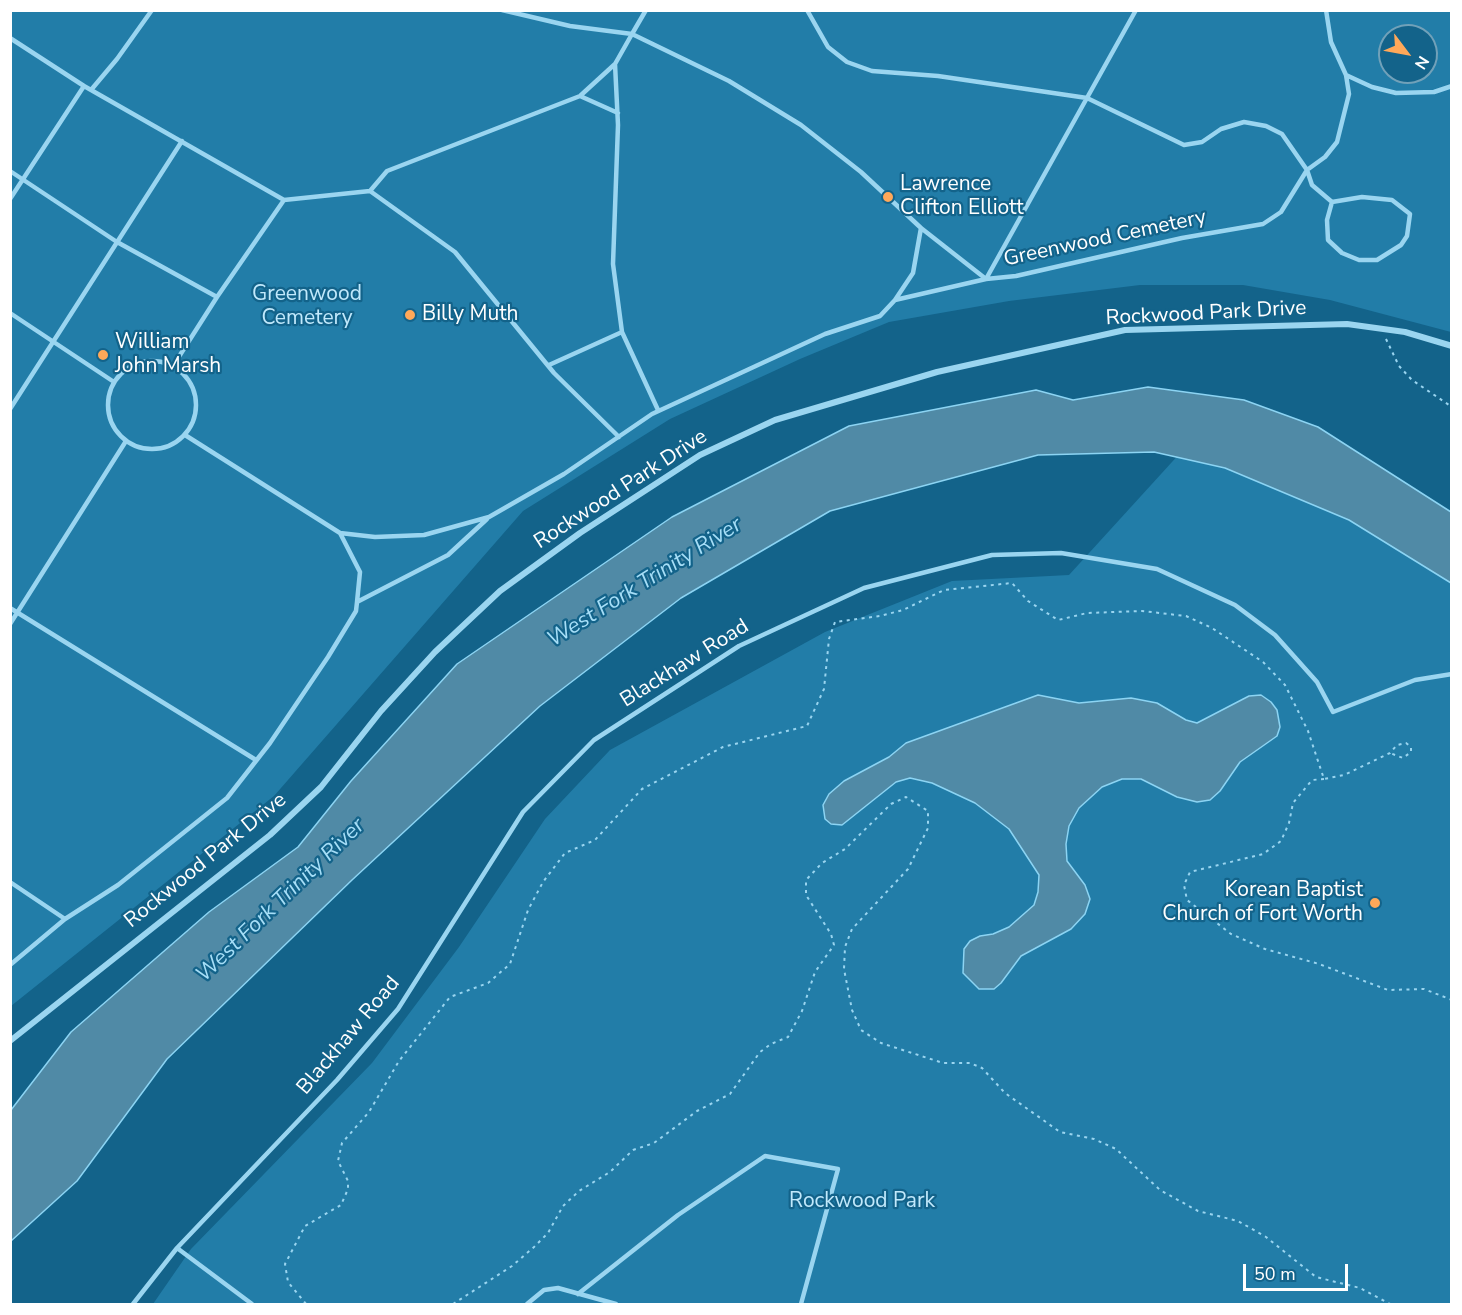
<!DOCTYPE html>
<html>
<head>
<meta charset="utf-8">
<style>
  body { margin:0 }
  #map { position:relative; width:1462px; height:1315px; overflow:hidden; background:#13638a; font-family:"Nunito Sans",sans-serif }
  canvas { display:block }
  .frame { position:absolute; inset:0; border:12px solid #fff; pointer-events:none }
  .north { position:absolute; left:1378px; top:24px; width:60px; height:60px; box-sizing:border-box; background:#13638a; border:2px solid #71a1b9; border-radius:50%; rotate:122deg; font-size:16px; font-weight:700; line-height:24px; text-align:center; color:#fff }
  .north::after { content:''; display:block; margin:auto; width:21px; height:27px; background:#ffa859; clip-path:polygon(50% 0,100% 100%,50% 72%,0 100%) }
  .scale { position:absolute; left:1243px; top:1264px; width:105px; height:27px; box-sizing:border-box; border:3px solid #fff; border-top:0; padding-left:8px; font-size:18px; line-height:21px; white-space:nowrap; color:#fff; -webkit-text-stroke:4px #13638a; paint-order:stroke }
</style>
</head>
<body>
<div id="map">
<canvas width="1462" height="1315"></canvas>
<div class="frame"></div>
<div class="north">N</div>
<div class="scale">50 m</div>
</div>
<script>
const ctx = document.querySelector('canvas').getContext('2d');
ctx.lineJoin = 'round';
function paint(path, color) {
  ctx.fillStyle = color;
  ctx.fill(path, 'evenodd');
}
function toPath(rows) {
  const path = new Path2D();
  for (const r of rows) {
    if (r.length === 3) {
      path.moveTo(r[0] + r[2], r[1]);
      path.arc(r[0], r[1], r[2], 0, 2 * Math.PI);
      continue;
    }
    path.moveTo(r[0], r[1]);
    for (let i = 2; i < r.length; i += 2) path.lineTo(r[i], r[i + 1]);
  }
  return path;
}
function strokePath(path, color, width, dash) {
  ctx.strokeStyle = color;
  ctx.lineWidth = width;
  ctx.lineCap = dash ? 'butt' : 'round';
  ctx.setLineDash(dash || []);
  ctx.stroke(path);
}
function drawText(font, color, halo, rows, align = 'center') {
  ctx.font = font + ' "Nunito Sans",sans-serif';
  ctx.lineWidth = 4.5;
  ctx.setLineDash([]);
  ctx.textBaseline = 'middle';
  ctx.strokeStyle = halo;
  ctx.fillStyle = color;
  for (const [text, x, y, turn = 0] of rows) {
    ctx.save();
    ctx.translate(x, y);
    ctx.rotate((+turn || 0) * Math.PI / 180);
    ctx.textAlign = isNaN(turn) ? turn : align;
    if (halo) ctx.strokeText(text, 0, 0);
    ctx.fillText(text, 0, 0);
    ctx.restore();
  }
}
paint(toPath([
  [11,11,1451,11,1451,332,1330,300,1243,285,1140,285,1009,301,889,322,800,359,670,419,523,511,274,796,11,1006],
  [1390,36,1426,36,1426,72,1390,72],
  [1182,451,1290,477,1451,577,1451,1304,153,1304,191,1249,372,1063,459,947,545,819,610,750,825,632,952,581,1069,575]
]), '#227da8');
const water = toPath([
  [1148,387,1244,400,1318,427,1451,512,1451,583,1349,520,1225,468,1154,452,1038,455,830,511,681,598,540,706,352,880,167,1059,77,1181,11,1241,11,1110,71,1032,209,912,298,847,351,781,457,664,672,517,849,426,1036,390,1073,400,1148,387],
  [1038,695,1079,703,1131,698,1157,703,1186,720,1197,723,1249,696,1261,695,1271,702,1277,710,1280,727,1277,736,1240,762,1220,791,1210,800,1197,802,1177,797,1141,779,1122,779,1102,787,1079,808,1069,826,1066,844,1067,861,1085,885,1090,899,1085,914,1071,929,1021,956,1001,983,994,989,979,989,963,973,964,949,970,941,980,936,993,934,1009,927,1034,905,1038,892,1039,875,1009,829,975,803,932,783,910,778,896,782,842,825,831,824,825,819,823,805,829,794,844,781,889,757,906,743,1038,695]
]);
paint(water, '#508aa6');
strokePath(water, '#8cd4f3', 1.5);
strokePath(toPath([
  [1386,339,1399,366,1412,380,1452,407],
  [1324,779,1312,780,1293,803,1289,823,1281,841,1263,854,1190,872,1184,885,1187,900,1231,934,1265,949,1319,964,1388,990,1424,989,1452,1000],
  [306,1304,288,1282,285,1264,305,1226,341,1205,348,1189,348,1181,338,1161,342,1143,369,1112,399,1061,450,997,488,983,510,964,528,910,543,882,565,853,595,840,642,789,723,747,807,726,824,689,829,639,835,622,880,616,903,610,944,590,1012,583,1028,601,1058,620,1087,613,1142,611,1186,616,1212,628,1263,662,1285,685,1308,731,1324,779,1344,775,1390,753,1397,745,1406,743,1411,747,1411,752,1403,758,1390,753],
  [453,1304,512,1266,534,1247,548,1233,563,1206,579,1191,610,1172,633,1150,654,1143,697,1111,730,1094,760,1052,771,1044,788,1037,802,1011,815,972,834,945,831,934,806,895,806,880,822,863,845,849,891,804,906,797,928,811,928,828,908,869,852,929,845,947,844,969,852,1010,861,1030,881,1043,943,1063,970,1063,982,1068,1005,1093,1060,1132,1094,1139,1116,1149,1160,1190,1198,1211,1238,1221,1266,1237,1316,1277,1360,1288,1390,1304]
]), '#9ad5f0', 2, [3, 4.5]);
strokePath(toPath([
  [502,10,570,26,632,34,646,10],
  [807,10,828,47,847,62,872,71,938,76,1087,98,1184,145,1202,142,1221,129,1244,122,1266,126,1282,134,1307,170,1312,185,1332,202,1327,220,1328,240,1342,253,1359,260,1377,260,1401,245,1407,236,1410,214,1392,200,1362,197,1332,202],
  [10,38,84,86,284,200,370,191,455,252,554,373,619,437],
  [1346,75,1372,87,1396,93,1434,92,1452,86],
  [91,90,117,59,152,10],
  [580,96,618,113],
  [10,171,117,242,217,297],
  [370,191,387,171,580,96,615,64],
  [10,199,84,86],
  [895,300,986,279,1136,10],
  [10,313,114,382],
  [152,405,44],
  [549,365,622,332],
  [173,366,217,297,284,200],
  [10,409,182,141],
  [658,410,622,332,613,264,618,125,615,64,632,34,729,81,801,125,861,172,921,228],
  [185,435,340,533,375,537,424,535,489,517,564,474,652,414,825,334,880,316,895,300,913,273,921,228,986,279,1016,276,1182,238,1263,224,1281,212,1307,170,1325,157,1337,142,1349,94,1346,75,1331,42,1326,10],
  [340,533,360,572,357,602],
  [10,608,256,760],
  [10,624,126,441],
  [10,882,65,919],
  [10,965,65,919,118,885,227,798,270,743,328,657,356,611,357,602,448,555,487,519],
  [177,1248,252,1304],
  [578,1294,678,1215,765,1156,838,1169,801,1304],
  [133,1304,177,1248,337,1080,398,1009,523,812,594,740,739,646,864,588,992,555,1061,553,1157,569,1235,605,1275,635,1317,682,1333,712,1415,680,1452,674],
  [527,1304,544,1290,558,1288,616,1304]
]), '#9ad5f0', 4.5);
strokePath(toPath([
  [10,1041,270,835,321,787,381,711,435,652,500,591,580,533,700,455,775,420,937,372,1125,330,1347,324,1405,332,1452,346]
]), '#9ad5f0', 6);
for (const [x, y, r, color] of [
  [888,197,6,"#ffa859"],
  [410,315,6,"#ffa859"],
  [103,355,6,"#ffa859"],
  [1375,903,6,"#ffa859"]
]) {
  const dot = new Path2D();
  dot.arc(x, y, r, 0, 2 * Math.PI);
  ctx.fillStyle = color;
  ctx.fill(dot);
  strokePath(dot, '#13638a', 2);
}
drawText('21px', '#fff', '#13638a', [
  ["Lawrence",900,185],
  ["Clifton Elliott",900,209],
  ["Billy Muth",422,315],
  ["William",115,343],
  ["John Marsh",115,367],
  ["Korean Baptist",1363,891,"right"],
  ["Church of Fort Worth",1363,915,"right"]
], 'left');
drawText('21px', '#fff', '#13638a', [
  ["Greenwood Cemetery",1105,239,-12],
  ["Rockwood Park Drive",1206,314,-3],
  ["Rockwood Park Drive",621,490,-33],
  ["Blackhaw Road",685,664,-32],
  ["Rockwood Park Drive",206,861,-39],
  ["Blackhaw Road",349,1036,-50]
]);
drawText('21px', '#c1e9fc', '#13638a', [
  ["Greenwood",307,295],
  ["Cemetery",307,319],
  ["Rockwood Park",862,1202]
]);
drawText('italic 22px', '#a6def7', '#13638a', [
  ["West Fork Trinity River",645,583,-32],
  ["West Fork Trinity River",281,901,-44]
]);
</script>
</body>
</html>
